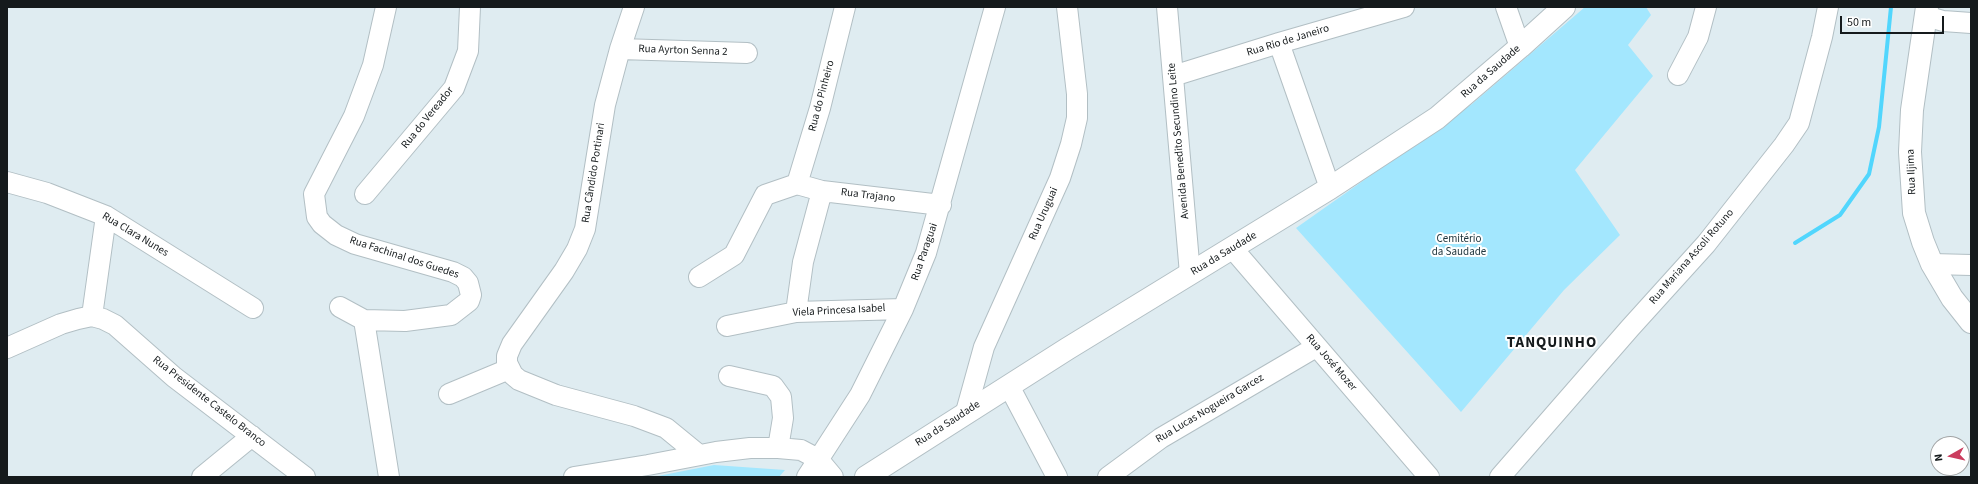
<!DOCTYPE html>
<html>
<head>
<meta charset="utf-8">
<style>
  body { margin:0 }
  #map { position:relative; width:1978px; height:484px; overflow:hidden; background:#dfecf1; font-family:"Source Sans 3",sans-serif }
  canvas { display:block }
  .frame { position:absolute; inset:0; border:8px solid #151a1c; pointer-events:none }
  .north { position:absolute; left:1930px; top:436px; width:40px; height:40px; box-sizing:border-box; background:#fff; border:1px solid #a1a3a4; border-radius:50%; rotate:262deg; font-size:11px; font-weight:700; line-height:16px; text-align:center; color:#151a1c }
  .north::after { content:''; display:block; margin:auto; width:14px; height:18px; background:#cb3c5e; clip-path:polygon(50% 0,100% 100%,50% 72%,0 100%) }
  .scale { position:absolute; left:1840px; top:16px; width:104px; height:18px; box-sizing:border-box; border:2px solid #151a1c; border-top:0; padding-left:5px; font-size:12px; line-height:14px; white-space:nowrap; color:#151a1c; -webkit-text-stroke:3px #fff; paint-order:stroke }
</style>
</head>
<body>
<div id="map">
<canvas width="1978" height="484"></canvas>
<div class="frame"></div>
<div class="north">N</div>
<div class="scale">50 m</div>
</div>
<script>
const ctx = document.querySelector('canvas').getContext('2d');
ctx.lineJoin = 'round';
function paint(path, color) {
  ctx.fillStyle = color;
  ctx.fill(path, 'evenodd');
}
function toPath(rows) {
  const path = new Path2D();
  for (const r of rows) {
    path.moveTo(r[0], r[1]);
    for (let i = 2; i < r.length; i += 2) path.lineTo(r[i], r[i + 1]);
  }
  return path;
}
function strokePath(path, color, width, dash) {
  ctx.strokeStyle = color;
  ctx.lineWidth = width;
  ctx.lineCap = dash ? 'butt' : 'round';
  ctx.setLineDash(dash || []);
  ctx.stroke(path);
}
function drawText(font, color, halo, rows, align = 'center') {
  ctx.font = font + ' "Source Sans 3",sans-serif';
  ctx.lineWidth = 4;
  ctx.setLineDash([]);
  ctx.textBaseline = 'middle';
  ctx.strokeStyle = halo;
  ctx.fillStyle = color;
  for (const [text, x, y, turn = 0] of rows) {
    ctx.save();
    ctx.translate(x, y);
    ctx.rotate((+turn || 0) * Math.PI / 180);
    ctx.textAlign = isNaN(turn) ? turn : align;
    if (halo) ctx.strokeText(text, 0, 0);
    ctx.fillText(text, 0, 0);
    ctx.restore();
  }
}
paint(toPath([
  [1585,7,1646,7,1651,15,1628,45,1653,76,1575,170,1620,235,1564,290,1461,412,1296,228,1472,104],
  [714,465,785,470,779,477,653,477]
]), '#a3e7fe');
strokePath(toPath([
  [1795,243,1840,215,1869,174,1879,127,1891,7]
]), '#51d6fd', 4);
const minor = toPath([
  [634,7,620,49,605,105,585,229,577,249,564,271,512,344,507,356,507,363,513,375,519,380,556,395,634,416,666,428,699,455],
  [1167,7,1190,274],
  [1506,7,1520,47],
  [1926,16,1943,21,1971,23],
  [1279,43,1330,188],
  [620,49,747,53],
  [1678,75,1698,37,1706,7],
  [1173,76,1279,43,1404,7],
  [7,182,47,193,106,216,253,308],
  [797,184,820,108,845,7],
  [797,184,822,191,941,205],
  [365,194,454,88,468,51,470,7],
  [1233,249,1429,477],
  [1932,264,1971,265],
  [699,277,734,255,765,195,797,184],
  [340,307,364,320,405,321,451,315,469,301,471,295,468,283,463,277,453,272,355,244,336,235,322,224,317,217,314,194,354,116,373,65,386,7],
  [796,312,803,262,822,191],
  [92,316,106,216],
  [364,320,389,477],
  [727,326,796,312,903,309],
  [7,348,61,324,78,319,92,316,103,319,115,325,174,377,305,477],
  [729,376,773,386,781,397,783,418,778,448],
  [1009,386,1057,477],
  [449,394,509,369],
  [966,412,984,347,1060,178,1071,144,1077,118,1077,94,1067,7],
  [202,477,252,436],
  [574,477,648,465,716,452,750,448,778,448,801,450,818,459,833,477],
  [807,477,860,395,903,309,926,253,995,7],
  [1108,477,1161,438,1316,347],
  [1500,477,1630,328,1706,244,1784,145,1799,123,1822,37,1828,7]
]);
const major = toPath([
  [1927,7,1912,110,1910,152,1914,213,1923,242,1932,264,1952,298,1971,322],
  [866,477,1067,349,1330,188,1437,118,1520,47,1564,7]
]);
strokePath(minor, '#b2bfc4', 22);
strokePath(major, '#b2bfc4', 24);
strokePath(minor, '#fff', 20);
strokePath(major, '#fff', 22);
drawText('11px', '#151a1c', '#fff', [
  ["Rua Rio de Janeiro",1288,41,-17],
  ["Rua Ayrton Senna 2",683,51,2],
  ["Rua da Saudade",1491,72,-41],
  ["Rua do Pinheiro",822,96,-75],
  ["Rua do Vereador",428,118,-51],
  ["Avenida Benedito Secundino Leite",1179,141,-95],
  ["Rua Iljima",1912,172,-92],
  ["Rua Cândido Portinari",594,173,-81],
  ["Rua Trajano",868,196,7],
  ["Rua Uruguai",1044,214,-66],
  ["Rua Clara Nunes",135,235,31],
  ["Rua Paraguai",925,252,-71],
  ["Rua da Saudade",1224,254,-31],
  ["Rua Mariana Ascoli Rotuno",1692,257,-49],
  ["Rua Fachinal dos Guedes",404,258,18],
  ["Viela Princesa Isabel",839,311,-3],
  ["Rua José Mozer",1331,363,49],
  ["Rua Presidente Castelo Branco",209,402,38],
  ["Rua Lucas Nogueira Garcez",1210,409,-31],
  ["Rua da Saudade",948,424,-33]
]);
drawText('11px', '#21373f', '#fff', [
  ["Cemitério",1459,240],
  ["da Saudade",1459,253]
]);
ctx.letterSpacing = '1px';
drawText('bold 15px', '#151a1c', '#fff', [
  ["TANQUINHO",1552,344]
]);
ctx.letterSpacing = '0px';
</script>
</body>
</html>
